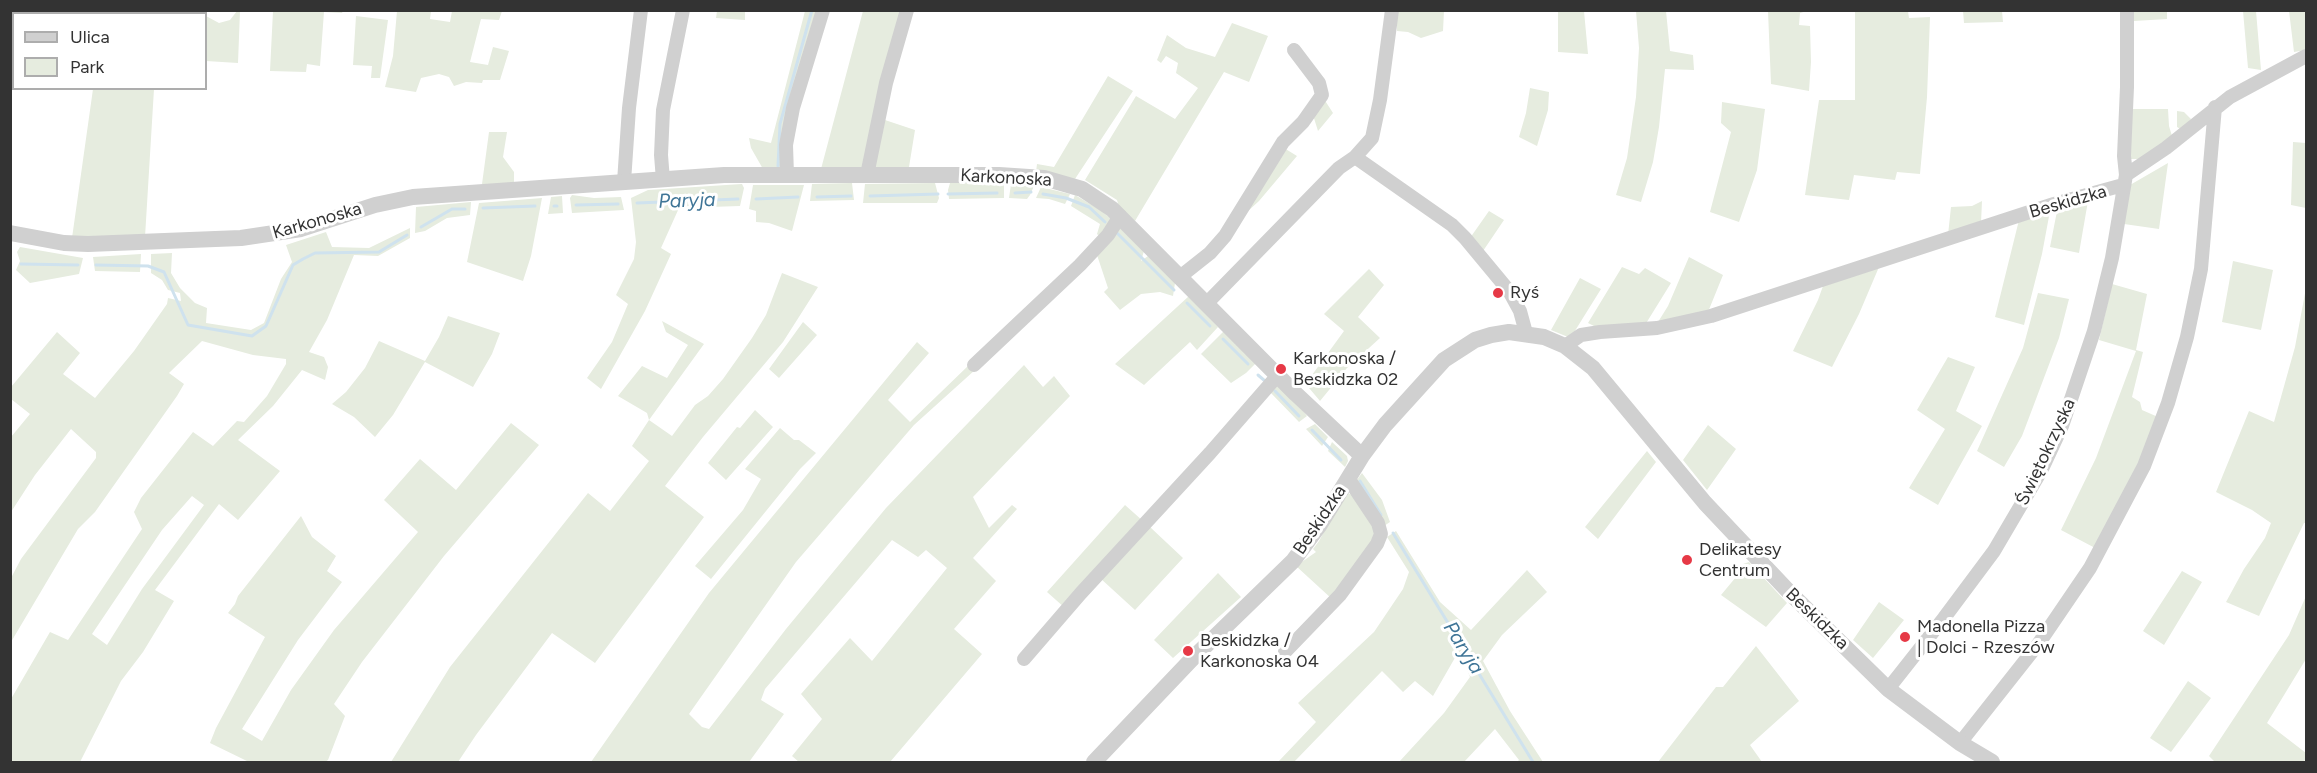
<!DOCTYPE html>
<html>
<head>
<meta charset="utf-8">
<style>
  body { margin:0 }
  #map { position:relative; width:2317px; height:773px; overflow:hidden; background:#fff; font-family:Figtree,sans-serif }
  canvas { display:block }
  .frame { position:absolute; inset:0; border:12px solid #333; pointer-events:none }
  .legend { position:absolute; left:12px; top:12px; width:195px; height:78px; box-sizing:border-box; background:#fff; border:2px solid #adadad; margin:0; padding:8px 10px; list-style:none; font-size:18px; color:#333 }
  .legend li { display:flex; align-items:center; gap:12px; height:30px }
  .legend b { width:30px; border:2px solid #adadad }
</style>
</head>
<body>
<div id="map">
<canvas width="2317" height="773"></canvas>
<div class="frame"></div>
<ul class="legend">
<li><b style="height:8px;background:#d0d0d0"></b>Ulica</li>
<li><b style="height:16px;background:#e6ecdf"></b>Park</li>
</ul>
</div>
<script>
const ctx = document.querySelector('canvas').getContext('2d');
ctx.lineJoin = 'round';
function paint(path, color) {
  ctx.fillStyle = color;
  ctx.fill(path, 'evenodd');
}
function toPath(rows) {
  const path = new Path2D();
  for (const r of rows) {
    path.moveTo(r[0], r[1]);
    for (let i = 2; i < r.length; i += 2) path.lineTo(r[i], r[i + 1]);
  }
  return path;
}
function strokePath(path, color, width, dash) {
  ctx.strokeStyle = color;
  ctx.lineWidth = width;
  ctx.lineCap = dash ? 'butt' : 'round';
  ctx.setLineDash(dash || []);
  ctx.stroke(path);
}
function drawText(font, color, halo, rows, align = 'center') {
  ctx.font = font + ' Figtree,sans-serif';
  ctx.lineWidth = 6;
  ctx.setLineDash([]);
  ctx.textBaseline = 'middle';
  ctx.strokeStyle = halo;
  ctx.fillStyle = color;
  for (const [text, x, y, turn = 0] of rows) {
    ctx.save();
    ctx.translate(x, y);
    ctx.rotate((+turn || 0) * Math.PI / 180);
    ctx.textAlign = isNaN(turn) ? turn : align;
    if (halo) ctx.strokeText(text, 0, 0);
    ctx.fillText(text, 0, 0);
    ctx.restore();
  }
}
paint(toPath([
  [101,10,201,10,204,13,100,14],
  [237,11,240,11,238,63,206,61,206,16,219,23,230,20],
  [273,11,343,11,342,13,324,12,320,66,307,64,306,72,270,71],
  [397,11,431,11,430,19,450,22,452,11,502,11,499,20,481,19,470,62,488,65,493,47,509,51,500,80,483,80,482,83,466,82,454,86,449,77,439,74,421,78,416,92,385,87,393,56],
  [717,11,745,11,745,20,716,18],
  [805,11,819,11,782,170,763,169,751,148,749,138,771,143],
  [863,11,904,11,864,168,821,169],
  [1396,11,1444,11,1443,31,1421,38,1408,32,1397,31],
  [1558,11,1584,11,1588,54,1558,52],
  [1636,11,1666,11,1670,51,1693,55,1694,70,1665,69,1659,127,1653,162,1641,202,1616,195,1627,158,1636,97,1639,48],
  [1768,11,1807,11,1800,13,1799,25,1810,26,1811,62,1809,91,1771,84],
  [1855,11,1908,11,1909,18,1930,17,1927,97,1920,174,1897,172,1895,180,1854,175,1849,200,1805,195,1819,100,1855,100],
  [1963,11,2002,11,2003,22,1964,23],
  [2133,11,2167,11,2167,19,2134,21],
  [2243,11,2256,11,2261,70,2248,68],
  [2289,11,2306,11,2306,50,2294,52],
  [356,16,388,20,380,78,371,78,372,66,353,65],
  [1232,23,1268,36,1249,82,1224,72,1135,221,1119,207,1117,200,1085,180,1136,96,1175,119,1198,88,1176,73,1178,63,1166,56,1161,63,1157,60,1167,35,1186,48,1215,57],
  [1108,76,1133,91,1075,179,1036,172,1037,164,1054,167],
  [1530,88,1549,92,1548,110,1537,146,1519,137,1526,113],
  [93,89,154,89,145,237,72,238],
  [1324,99,1333,113,1318,131,1313,115],
  [1722,102,1765,109,1757,170,1739,222,1710,212,1731,132,1721,123],
  [2132,109,2168,109,2169,126,2172,136,2140,159,2130,159],
  [2177,111,2184,112,2191,119,2182,130,2177,127],
  [882,119,915,130,909,167,877,169,872,165],
  [489,132,507,132,503,157,514,172,514,184,482,184],
  [2293,142,2306,143,2306,208,2291,205],
  [1284,148,1297,156,1259,201,1247,212],
  [2168,163,2159,229,2124,224,2130,185],
  [852,183,854,200,810,201,812,184],
  [935,183,939,198,937,203,863,203,865,184],
  [950,183,1004,183,1004,198,949,199,948,190],
  [742,184,744,188,740,206,679,208,661,248,671,254,645,311,601,389,587,378,612,342,628,304,616,295,634,259,636,242,631,198,648,190],
  [1011,184,1034,186,1030,195,1027,199,1009,198],
  [753,185,804,185,792,231,769,223,756,222,756,211,749,209],
  [1041,187,1070,194,1065,204,1049,199,1036,198],
  [572,195,594,198,621,197,624,210,572,213,570,198],
  [1075,195,1102,211,1113,221,1101,238,1097,234,1100,224,1071,206],
  [562,196,563,213,548,214,551,197],
  [542,198,531,256,523,281,467,262,479,203],
  [1982,201,1981,223,1948,235,1951,207,1972,206],
  [2088,201,2079,253,2050,247,2058,206],
  [471,202,470,215,447,218,425,231,415,233,416,207],
  [1489,211,1504,220,1483,251,1470,238],
  [2050,211,2042,254,2024,325,1995,317,2019,220],
  [1118,226,1144,251,1141,261,1148,256,1175,283,1173,296,1160,292,1141,294,1120,310,1104,292,1108,288,1096,252],
  [410,228,410,238,378,256,354,255,327,320,309,352,324,357,328,367,325,380,302,370,273,406,238,440,280,471,238,520,219,504,155,590,174,601,143,652,121,681,80,762,11,762,11,699,50,632,68,640,142,529,134,512,141,498,193,432,213,446,237,421,244,422,267,396,286,364,286,359,253,355,202,341,169,373,184,384,177,396,95,512,78,529,11,642,11,578,21,559,96,458,96,452,71,429,35,475,11,512,11,437,30,414,11,399,11,387,57,332,80,353,63,374,95,398,134,351,167,304,168,298,181,301,180,293,168,290,162,280,151,273,151,254,172,253,171,273,180,288,195,303,207,308,206,323,251,330,264,323,281,279,292,262,286,245,326,232,332,247,369,248],
  [192,496,204,505,142,589,107,645,92,634,162,530],
  [20,247,83,258,79,274,30,283,16,270,20,261,17,252],
  [141,254,140,272,95,271,93,257],
  [1689,257,1723,275,1708,312,1658,322,1668,306],
  [2233,261,2273,270,2261,330,2222,322],
  [1622,267,1639,274,1645,268,1671,283,1645,325,1596,327,1588,323],
  [1879,267,1859,314,1832,367,1793,351,1818,300,1823,286],
  [1369,269,1384,285,1358,317,1380,338,1347,368,1320,401,1304,382,1312,375,1344,331,1324,314],
  [782,273,818,287,783,342,703,437,665,486,704,517,595,663,552,633,476,735,458,762,391,762,450,667,588,493,610,511,649,461,632,446,649,420,647,413,618,396,642,366,667,378,688,345,666,332,662,321,704,344,649,420,672,436,695,405,708,396,723,379,752,338,766,315],
  [1580,278,1601,289,1573,334,1568,337,1551,330],
  [2112,284,2147,294,2136,350,2143,352,2132,397,2140,402,2142,410,2158,417,2135,477,2097,549,2061,530,2096,458,2136,351,2099,340],
  [2306,288,2306,523,2304,523,2259,616,2226,602,2244,569,2265,538,2271,523,2252,510,2216,492,2249,411,2274,422,2295,347],
  [2038,293,2069,299,2059,338,2033,407,2022,436,2004,467,1977,451,2023,348],
  [1189,296,1218,327,1197,350,1190,342,1144,385,1115,364],
  [448,316,500,333,492,354,473,387,425,362,393,415,375,437,354,417,332,404,346,392,365,368,379,341,425,361,439,337],
  [803,322,817,335,779,378,769,369],
  [1224,331,1256,363,1246,373,1231,383,1201,354],
  [917,342,929,353,888,400,910,422,969,365,975,370,914,425,796,562,689,714,702,727,709,729,786,629,886,508,1024,365,1043,387,1054,376,1070,396,973,497,989,528,1012,505,1017,509,973,558,996,581,954,629,982,654,890,762,799,762,792,756,822,719,801,694,850,638,872,661,947,568,926,550,918,557,892,540,765,689,761,700,784,714,749,762,591,762,709,593],
  [1948,357,1975,367,1956,411,1982,426,1938,505,1909,488,1945,429,1917,410],
  [1277,385,1304,412,1307,416,1299,422,1269,391],
  [755,410,773,427,726,480,708,463,737,427,740,428],
  [511,423,539,445,444,556,362,662,334,704,345,716,328,760,325,762,249,762,210,743,216,728,265,637,228,613,235,604,238,596,301,516,312,537,336,556,327,571,342,582,298,640,242,729,262,741,291,690,334,630,418,532,384,500,420,459,456,490],
  [1315,424,1328,437,1322,446,1306,429],
  [1708,425,1736,449,1707,490,1683,460],
  [780,428,794,440,799,440,816,453,800,469,711,579,695,566,743,510,761,479,745,469],
  [1332,442,1347,456,1348,461,1345,467,1328,451],
  [1647,451,1656,462,1598,539,1585,527],
  [1362,473,1382,500,1390,522,1384,526,1356,481],
  [1346,492,1352,495,1374,528,1376,538,1332,599,1296,566,1316,552,1313,549,1319,541],
  [1125,505,1143,521,1065,608,1047,592],
  [1150,527,1183,558,1135,610,1100,578],
  [1396,531,1440,602,1471,630,1527,570,1547,592,1502,635,1483,661,1510,711,1543,762,1517,762,1519,760,1495,729,1464,762,1399,762,1444,713,1470,677,1461,655,1456,656,1433,696,1415,681,1403,692,1382,671,1294,762,1278,762,1316,722,1298,703,1374,632,1403,589,1409,572,1387,537],
  [1749,562,1787,603,1766,627,1721,595,1736,577,1743,564],
  [2182,571,2202,582,2164,645,2143,631],
  [1218,573,1241,597,1173,658,1154,640],
  [2306,596,2306,659,2267,723,2306,753,2306,759,2303,762,2215,762,2209,756,2289,635],
  [1879,602,1904,620,1873,658,1853,640],
  [1756,646,1799,701,1750,745,1762,762,1658,762,1716,687,1723,687],
  [2188,681,2211,698,2171,752,2150,738]
]), '#e6ecdf');
strokePath(toPath([
  [778,166,780,124,812,10],
  [1015,193,1031,192],
  [948,194,997,193],
  [1043,194,1066,198,1089,207,1105,222],
  [870,196,938,194],
  [817,197,851,196],
  [756,199,798,197],
  [637,203,738,199],
  [576,205,618,204],
  [554,206,557,206],
  [483,208,535,206],
  [421,227,452,209,465,209],
  [1117,233,1174,290],
  [21,264,78,265],
  [96,265,148,266,164,272,188,325,252,336,266,326,293,265,303,259,315,253,379,252,407,235],
  [1187,303,1210,326],
  [1223,339,1248,364],
  [1258,375,1265,381],
  [1275,391,1299,416],
  [1312,430,1341,460],
  [1360,481,1381,515],
  [1393,533,1533,762]
]), '#cfe2ee', 3);
strokePath(toPath([
  [1355,157,1452,225,1465,238,1509,291,1520,311,1526,333],
  [787,175,786,145,793,108,823,10],
  [867,175,886,83,907,10],
  [2126,175,2124,156,2127,87,2127,10],
  [663,180,661,155,663,110,683,10],
  [624,182,629,108,641,10],
  [1181,276,1210,253,1225,236,1283,142,1303,122,1322,95,1319,83,1294,50],
  [1208,302,1339,168,1355,157,1372,138,1380,100,1392,10],
  [1565,346,1581,335,1600,332,1657,328,1711,316,2054,204,2123,185],
  [974,365,1080,265,1108,235,1120,216],
  [1285,652,1340,595,1377,544,1381,534,1378,523,1348,478],
  [1024,659,1081,593,1210,453,1278,375],
  [1888,689,1944,618,1994,551,2041,471,2062,426,2094,331,2112,258,2126,175,2166,148,2230,97,2306,56],
  [1960,743,2039,643,2090,568,2144,466,2168,403,2187,337,2201,269,2215,107]
]), '#d0d0d0', 14);
strokePath(toPath([
  [10,233,64,243,88,244,241,238,301,229,375,205,413,197,724,175,999,175,1044,178,1082,189,1112,209,1296,394,1362,456],
  [1094,762,1191,660,1293,561,1319,526,1362,456,1385,425,1444,360,1475,340,1491,335,1509,332,1544,337,1565,346,1593,368,1705,503,1790,593,1888,689,1960,743,1992,762]
]), '#d0d0d0', 16);
for (const [x, y, r, color] of [
  [1498,293,6,"#e63946"],
  [1281,369,6,"#e63946"],
  [1687,560,6,"#e63946"],
  [1905,637,6,"#e63946"],
  [1188,651,6,"#e63946"]
]) {
  const dot = new Path2D();
  dot.arc(x, y, r, 0, 2 * Math.PI);
  ctx.fillStyle = color;
  ctx.fill(dot);
  strokePath(dot, '#fff', 2);
}
drawText('18px', '#333', '#fff', [
  ["Karkonoska",1006,178,3],
  ["Beskidzka",2068,202,-16],
  ["Karkonoska",317,221,-16],
  ["Świętokrzyska",2046,452,-65],
  ["Beskidzka",1320,520,-56],
  ["Beskidzka",1817,619,44]
]);
drawText('18px', '#333', '#fff', [
  ["Ryś",1510,293],
  ["Karkonoska /",1293,359],
  ["Beskidzka 02",1293,380],
  ["Delikatesy",1699,550],
  ["Centrum",1699,571],
  ["Madonella Pizza",1917,627],
  ["| Dolci - Rzeszów",1917,648],
  ["Beskidzka /",1200,641],
  ["Karkonoska 04",1200,662]
], 'left');
drawText('italic 20px', '#3f7597', '#fff', [
  ["Paryja",687,201,-2],
  ["Paryja",1463,648,58]
]);
</script>
</body>
</html>
